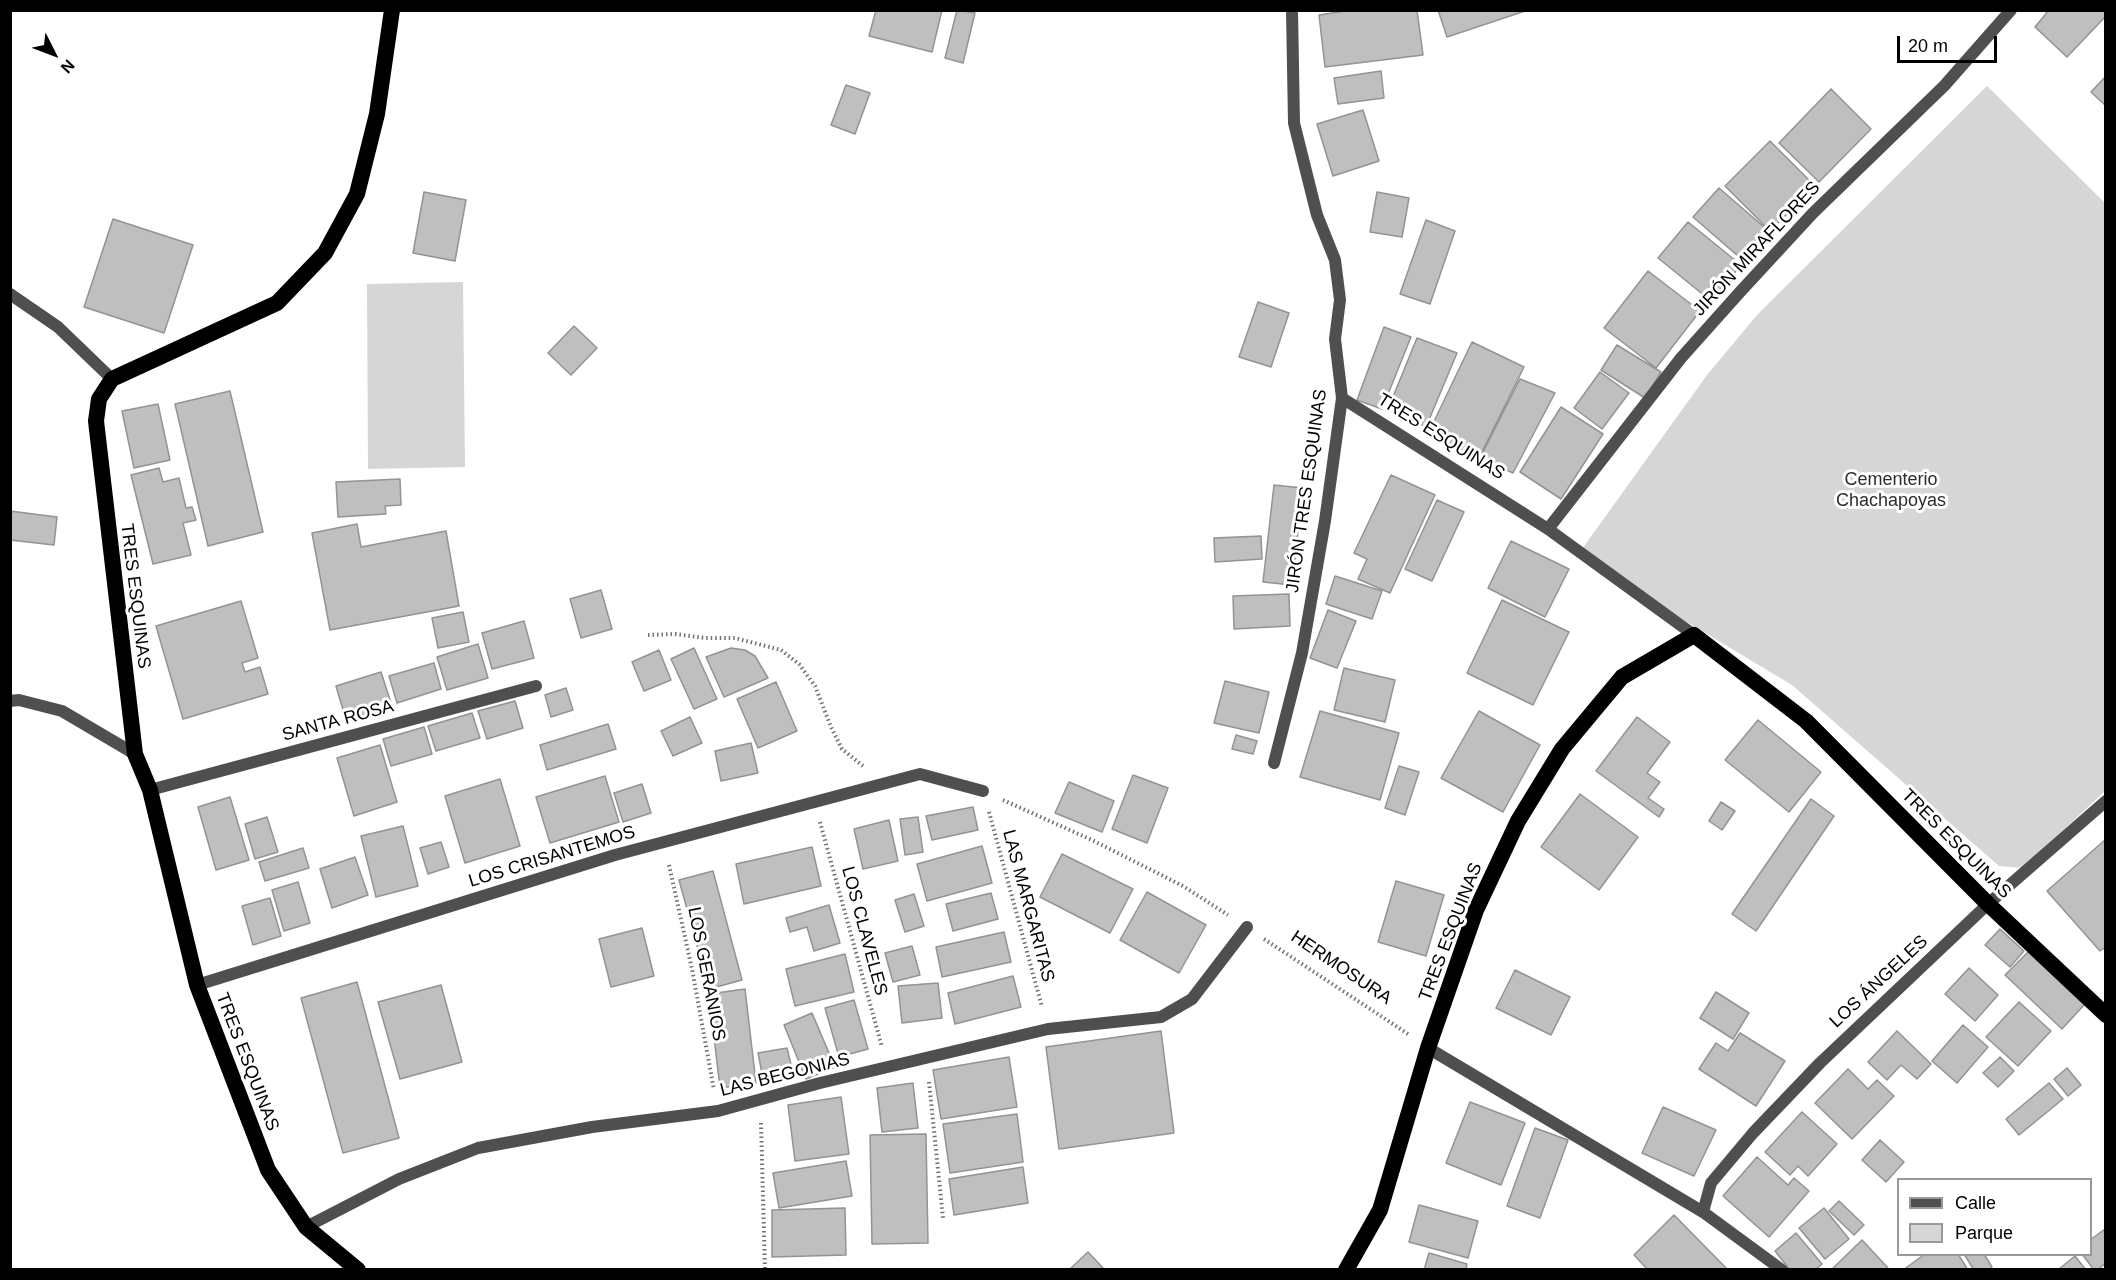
<!DOCTYPE html>
<html>
<head>
<meta charset="utf-8">
<style>
  body { margin:0 }
  #map { position:relative; width:2116px; height:1280px; overflow:hidden; background:#fff; font-family:Arial,sans-serif }
  canvas { display:block }
  .frame { position:absolute; inset:0; border:12px solid #000; pointer-events:none }
  .legend { position:absolute; left:1897px; top:1178px; width:195px; height:78px; box-sizing:border-box; background:#fff; border:2px solid #999; margin:0; padding:8px 10px; list-style:none; font-size:18px; color:#000 }
  .legend li { display:flex; align-items:center; gap:12px; height:30px }
  .legend b { width:30px; border:2px solid #999 }
  .north { position:absolute; left:24px; top:24px; width:60px; height:60px; -webkit-text-stroke:4px #fff; paint-order:stroke; rotate:132deg; font-size:16px; font-weight:700; line-height:24px; text-align:center; color:#000 }
  .north::after { content:''; display:block; margin:auto; width:21px; height:27px; background:#000; clip-path:polygon(50% 0,100% 100%,50% 72%,0 100%) }
  .scale { position:absolute; left:1897px; top:36px; width:100px; height:27px; box-sizing:border-box; border:3px solid #000; border-top:0; padding-left:8px; font-size:18px; line-height:21px; white-space:nowrap; color:#000; -webkit-text-stroke:4px #fff; paint-order:stroke }
</style>
</head>
<body>
<div id="map">
<canvas width="2116" height="1280"></canvas>
<div class="frame"></div>
<ul class="legend">
<li><b style="height:8px;background:#4f4f4f"></b>Calle</li>
<li><b style="height:16px;background:#d6d6d6"></b>Parque</li>
</ul>
<div class="north">N</div>
<div class="scale">20 m</div>
</div>
<script>
const ctx = document.querySelector('canvas').getContext('2d');
ctx.lineJoin = 'round';
function paint(path, color) {
  ctx.fillStyle = color;
  ctx.fill(path, 'evenodd');
}
function toPath(rows) {
  const path = new Path2D();
  for (const r of rows) {
    path.moveTo(r[0], r[1]);
    for (let i = 2; i < r.length; i += 2) path.lineTo(r[i], r[i + 1]);
  }
  return path;
}
function strokePath(path, color, width, dash) {
  ctx.strokeStyle = color;
  ctx.lineWidth = width;
  ctx.lineCap = dash ? 'butt' : 'round';
  ctx.setLineDash(dash || []);
  ctx.stroke(path);
}
function drawText(font, color, halo, rows, align = 'center') {
  ctx.font = font + ' Arial,sans-serif';
  ctx.lineWidth = 6;
  ctx.setLineDash([]);
  ctx.textBaseline = 'middle';
  ctx.strokeStyle = halo;
  ctx.fillStyle = color;
  for (const [text, x, y, turn = 0] of rows) {
    ctx.save();
    ctx.translate(x, y);
    ctx.rotate((+turn || 0) * Math.PI / 180);
    ctx.textAlign = isNaN(turn) ? turn : align;
    if (halo) ctx.strokeText(text, 0, 0);
    ctx.fillText(text, 0, 0);
    ctx.restore();
  }
}
paint(toPath([
  [1987,86,2105,203,2105,791,2023,868,1999,866,1792,685,1577,556,1707,375,1757,315],
  [463,282,465,467,368,469,367,284]
]), '#d6d6d6');
const building = toPath([
  [876,10,942,10,932,52,869,36,876,10],
  [957,10,975,13,963,63,945,58,957,10],
  [1352,10,1417,10,1423,55,1325,67,1319,15,1352,10],
  [1438,10,1528,10,1447,37,1438,10],
  [2049,10,2106,10,2106,16,2067,57,2035,27,2049,10],
  [1381,71,1384,98,1338,104,1334,78,1381,71],
  [2106,76,2106,106,2091,92,2106,76],
  [846,85,870,93,855,134,831,125,846,85],
  [1831,89,1871,129,1819,182,1779,143,1831,89],
  [1363,110,1379,161,1333,176,1317,124,1363,110],
  [1770,141,1815,186,1770,231,1725,186,1770,141],
  [1719,188,1771,233,1746,263,1693,217,1719,188],
  [424,192,466,200,455,261,413,253,424,192],
  [1377,192,1409,198,1402,237,1370,232,1377,192],
  [113,219,193,245,164,333,84,307,113,219],
  [1426,220,1455,231,1430,304,1400,294,1426,220],
  [1688,222,1741,265,1711,301,1658,258,1688,222],
  [1648,271,1700,311,1656,368,1604,328,1648,271],
  [1258,302,1289,313,1271,367,1239,357,1258,302],
  [574,326,597,348,571,375,548,353,574,326],
  [1384,327,1411,337,1382,409,1357,400,1384,327],
  [1417,338,1457,353,1426,427,1388,409,1417,338],
  [1472,342,1524,367,1479,458,1428,434,1472,342],
  [1617,345,1661,372,1645,398,1601,370,1617,345],
  [1600,372,1629,393,1602,429,1574,408,1600,372],
  [1520,379,1555,393,1513,473,1480,458,1520,379],
  [230,391,263,532,208,546,175,404,230,391],
  [158,404,170,460,134,468,122,411,158,404],
  [1561,407,1603,434,1561,499,1520,472,1561,407],
  [159,468,163,482,179,478,186,508,192,507,196,520,183,523,191,555,153,564,131,475,159,468],
  [1391,475,1435,495,1390,593,1358,579,1367,559,1354,553,1391,475],
  [400,479,401,505,385,506,386,514,338,517,336,482,400,479],
  [1274,485,1303,488,1292,585,1263,582,1274,485],
  [1437,500,1464,512,1432,581,1405,569,1437,500],
  [10,511,57,517,54,545,10,540,10,511],
  [357,524,361,547,446,531,459,606,330,630,312,533,357,524],
  [1261,536,1262,559,1215,562,1214,538,1261,536],
  [1511,541,1569,569,1545,617,1488,588,1511,541],
  [1335,576,1382,591,1372,619,1326,604,1335,576],
  [601,590,612,629,581,638,570,599,601,590],
  [1289,594,1290,626,1234,629,1233,596,1289,594],
  [1502,600,1569,632,1533,705,1467,673,1502,600],
  [241,601,258,658,242,663,245,672,260,667,268,694,183,719,156,626,241,601],
  [1328,610,1356,621,1337,668,1310,658,1328,610],
  [463,612,469,642,438,648,432,618,463,612],
  [524,621,534,658,492,669,482,633,524,621],
  [478,644,488,678,447,690,437,657,478,644],
  [694,648,717,699,694,709,671,659,694,648],
  [731,648,745,650,755,656,768,678,724,697,706,657,731,648],
  [659,650,671,680,644,691,632,662,659,650],
  [434,663,441,689,397,703,389,676,434,663],
  [1344,668,1395,680,1385,722,1334,710,1344,668],
  [381,672,392,706,346,720,336,686,381,672],
  [1225,681,1269,692,1259,733,1214,723,1225,681],
  [776,682,797,731,758,748,737,699,776,682],
  [566,688,573,710,551,717,545,695,566,688],
  [515,701,523,728,487,739,478,711,515,701],
  [1320,711,1399,733,1380,800,1300,777,1320,711],
  [1479,711,1540,745,1503,812,1441,778,1479,711],
  [472,713,480,738,436,751,428,726,472,713],
  [690,717,702,743,673,756,661,731,690,717],
  [1637,717,1670,742,1647,773,1660,782,1648,798,1664,809,1659,817,1596,771,1637,717],
  [1758,720,1821,772,1789,812,1725,760,1758,720],
  [608,724,616,749,547,770,540,745,608,724],
  [424,727,432,754,391,766,383,739,424,727],
  [1236,735,1257,741,1253,754,1232,749,1236,735],
  [751,743,758,773,721,781,715,751,751,743],
  [380,745,397,802,354,816,337,758,380,745],
  [1399,766,1419,772,1405,815,1385,808,1399,766],
  [1133,775,1168,788,1147,843,1112,829,1133,775],
  [605,776,619,822,550,843,536,797,605,776],
  [500,779,520,846,465,863,445,796,500,779],
  [1069,782,1114,801,1102,832,1055,813,1069,782],
  [642,784,651,813,623,822,614,793,642,784],
  [1580,794,1638,837,1599,890,1541,847,1580,794],
  [230,797,249,860,216,870,198,807,230,797],
  [1811,799,1834,816,1756,931,1732,914,1811,799],
  [1721,802,1735,811,1722,830,1709,821,1721,802],
  [973,807,978,830,932,840,926,816,973,807],
  [267,817,278,852,255,859,245,824,267,817],
  [918,817,923,852,905,855,900,819,918,817],
  [889,820,898,861,863,869,854,829,889,820],
  [403,826,418,886,376,897,361,836,403,826],
  [2106,839,2106,947,2100,951,2047,891,2106,839],
  [441,842,449,867,428,874,420,848,441,842],
  [982,846,992,883,927,901,917,864,982,846],
  [812,847,821,886,744,904,736,864,812,847],
  [303,848,309,868,265,881,259,862,303,848],
  [1062,854,1133,889,1110,933,1040,897,1062,854],
  [355,857,368,895,332,908,320,869,355,857],
  [713,871,742,980,709,989,679,880,713,871],
  [1396,881,1444,895,1426,956,1378,942,1396,881],
  [298,882,310,923,284,931,272,890,298,882],
  [1147,892,1206,925,1179,973,1120,940,1147,892],
  [991,893,998,919,953,931,946,904,991,893],
  [914,894,924,926,905,932,895,900,914,894],
  [270,898,281,936,253,945,242,906,270,898],
  [829,905,840,943,814,951,807,927,790,932,786,918,829,905],
  [642,928,654,976,611,987,599,939,642,928],
  [2000,929,2024,951,2010,967,1985,945,2000,929],
  [1004,932,1011,962,942,977,936,947,1004,932],
  [912,946,920,975,893,982,885,953,912,946],
  [2029,951,2085,1004,2062,1029,2005,975,2029,951],
  [845,954,854,992,795,1006,786,969,845,954],
  [1969,968,1998,995,1975,1021,1945,994,1969,968],
  [1515,970,1570,997,1551,1035,1496,1008,1515,970],
  [1013,976,1021,1007,955,1024,948,993,1013,976],
  [357,982,399,1138,343,1153,301,998,357,982],
  [938,983,942,1018,902,1023,898,986,938,983],
  [441,985,462,1062,400,1079,378,1002,441,985],
  [745,989,756,1083,720,1088,709,994,745,989],
  [1716,992,1749,1013,1733,1039,1700,1018,1716,992],
  [854,1000,868,1049,839,1057,825,1008,854,1000],
  [2019,1002,2051,1031,2018,1066,1986,1037,2019,1002],
  [812,1013,835,1067,806,1079,784,1025,812,1013],
  [1963,1025,1988,1047,1957,1083,1932,1061,1963,1025],
  [1161,1031,1174,1133,1059,1149,1046,1047,1161,1031],
  [1897,1031,1931,1064,1917,1079,1901,1065,1887,1080,1868,1062,1897,1031],
  [1740,1033,1785,1061,1756,1106,1699,1069,1716,1043,1728,1051,1740,1033],
  [787,1048,794,1077,764,1084,758,1053,787,1048],
  [1009,1057,1017,1107,941,1119,933,1070,1009,1057],
  [2000,1057,2014,1071,1998,1087,1983,1073,2000,1057],
  [2067,1068,2081,1085,2068,1096,2054,1079,2067,1068],
  [1848,1069,1868,1089,1877,1080,1894,1096,1852,1139,1815,1103,1848,1069],
  [913,1083,918,1128,882,1132,877,1088,913,1083],
  [2049,1083,2063,1099,2019,1135,2006,1119,2049,1083],
  [841,1097,849,1154,795,1161,788,1105,841,1097],
  [1470,1102,1525,1123,1501,1185,1446,1163,1470,1102],
  [1663,1107,1716,1130,1694,1176,1642,1153,1663,1107],
  [1802,1112,1837,1144,1808,1176,1798,1166,1790,1175,1765,1152,1802,1112],
  [1017,1114,1023,1162,950,1173,943,1124,1017,1114],
  [1535,1128,1568,1140,1540,1218,1507,1206,1535,1128],
  [926,1134,928,1243,872,1244,870,1135,926,1134],
  [1880,1140,1904,1162,1886,1182,1862,1160,1880,1140],
  [1757,1157,1788,1185,1794,1178,1809,1191,1769,1237,1723,1196,1757,1157],
  [846,1161,852,1196,779,1208,773,1173,846,1161],
  [1023,1167,1028,1203,954,1215,949,1179,1023,1167],
  [1839,1201,1864,1225,1854,1235,1829,1211,1839,1201],
  [1419,1205,1478,1221,1468,1258,1409,1242,1419,1205],
  [845,1208,846,1255,772,1257,772,1210,845,1208],
  [1824,1208,1849,1239,1825,1259,1799,1228,1824,1208],
  [1674,1215,1728,1270,1648,1270,1634,1255,1674,1215],
  [2105,1229,2106,1263,2097,1270,2094,1270,2082,1254,2090,1254,2090,1240,2105,1229],
  [1796,1233,1822,1264,1815,1270,1790,1270,1775,1251,1796,1233],
  [1862,1240,1888,1268,1887,1270,1831,1270,1862,1240],
  [1088,1252,1105,1270,1070,1269,1088,1252],
  [1429,1253,1467,1264,1466,1270,1424,1270,1429,1253],
  [1925,1254,1958,1254,1968,1270,1903,1270,1925,1254],
  [1964,1254,1984,1254,1992,1267,1988,1270,1974,1270,1964,1254],
  [2075,1256,2086,1270,2060,1270,2059,1269,2075,1256]
]);
paint(building, '#bfbfbf');
strokePath(building, '#939393', 1.5);
strokePath(toPath([
  [648,635,675,634,705,638,735,638,781,650,799,664,815,686,831,727,842,749,863,766],
  [1003,800,1092,840,1183,886,1228,915],
  [989,812,1042,1007],
  [820,822,882,1047],
  [669,865,692,969,714,1090],
  [1264,939,1408,1034],
  [929,1082,943,1218],
  [761,1123,765,1270]
]), '#717171', 4, [1.5, 3]);
strokePath(toPath([
  [10,294,58,327,112,379]
]), '#4f4f4f', 12);
strokePath(toPath([
  [1342,398,1548,529,1694,635],
  [1548,529,1681,358,1740,292,1813,213,1944,86,2011,10],
  [1274,763,1302,653,1325,521,1342,398,1335,339,1340,300,1335,260,1317,215,1294,123,1292,10],
  [150,790,536,686],
  [197,985,615,855,920,774,983,791],
  [1428,1048,1703,1212,1782,1270],
  [1703,1212,1711,1183,1753,1133,1820,1063,1988,904,2106,801],
  [306,1227,399,1179,478,1148,592,1127,718,1111,820,1083,1048,1029,1161,1017,1192,999,1247,927]
]), '#4f4f4f', 12);
strokePath(toPath([
  [10,701,19,700,62,711,135,754]
]), '#4f4f4f', 12);
strokePath(toPath([
  [358,1270,306,1227,268,1170,197,985,150,790,135,754,96,421,99,399,112,379,277,303,325,253,357,194,377,114,392,10],
  [1346,1270,1380,1210,1428,1048,1476,910,1518,821,1562,749,1622,677,1694,635,1806,721,1988,904,2106,1015]
]), '#000', 16);
drawText('18px', '#000', '#fff', [
  ["JIRÓN MIRAFLORES",1757,249,-47],
  ["TRES ESQUINAS",1441,437,32],
  ["JIRÓN TRES ESQUINAS",1307,491,-82],
  ["TRES ESQUINAS",135,596,83],
  ["SANTA ROSA",338,721,-15],
  ["TRES ESQUINAS",1956,844,45],
  ["LOS CRISANTEMOS",552,857,-17],
  ["LAS MARGARITAS",1028,906,75],
  ["LOS CLAVELES",864,931,75],
  ["TRES ESQUINAS",1451,932,-69],
  ["HERMOSURA",1341,968,34],
  ["LOS GERANIOS",706,974,79],
  ["LOS ÁNGELES",1879,982,-43],
  ["TRES ESQUINAS",247,1062,69],
  ["LAS BEGONIAS",785,1075,-14]
]);
drawText('18px', '#2d2d2d', '#fff', [
  ["Cementerio",1891,480],
  ["Chachapoyas",1891,501]
]);
</script>
</body>
</html>
